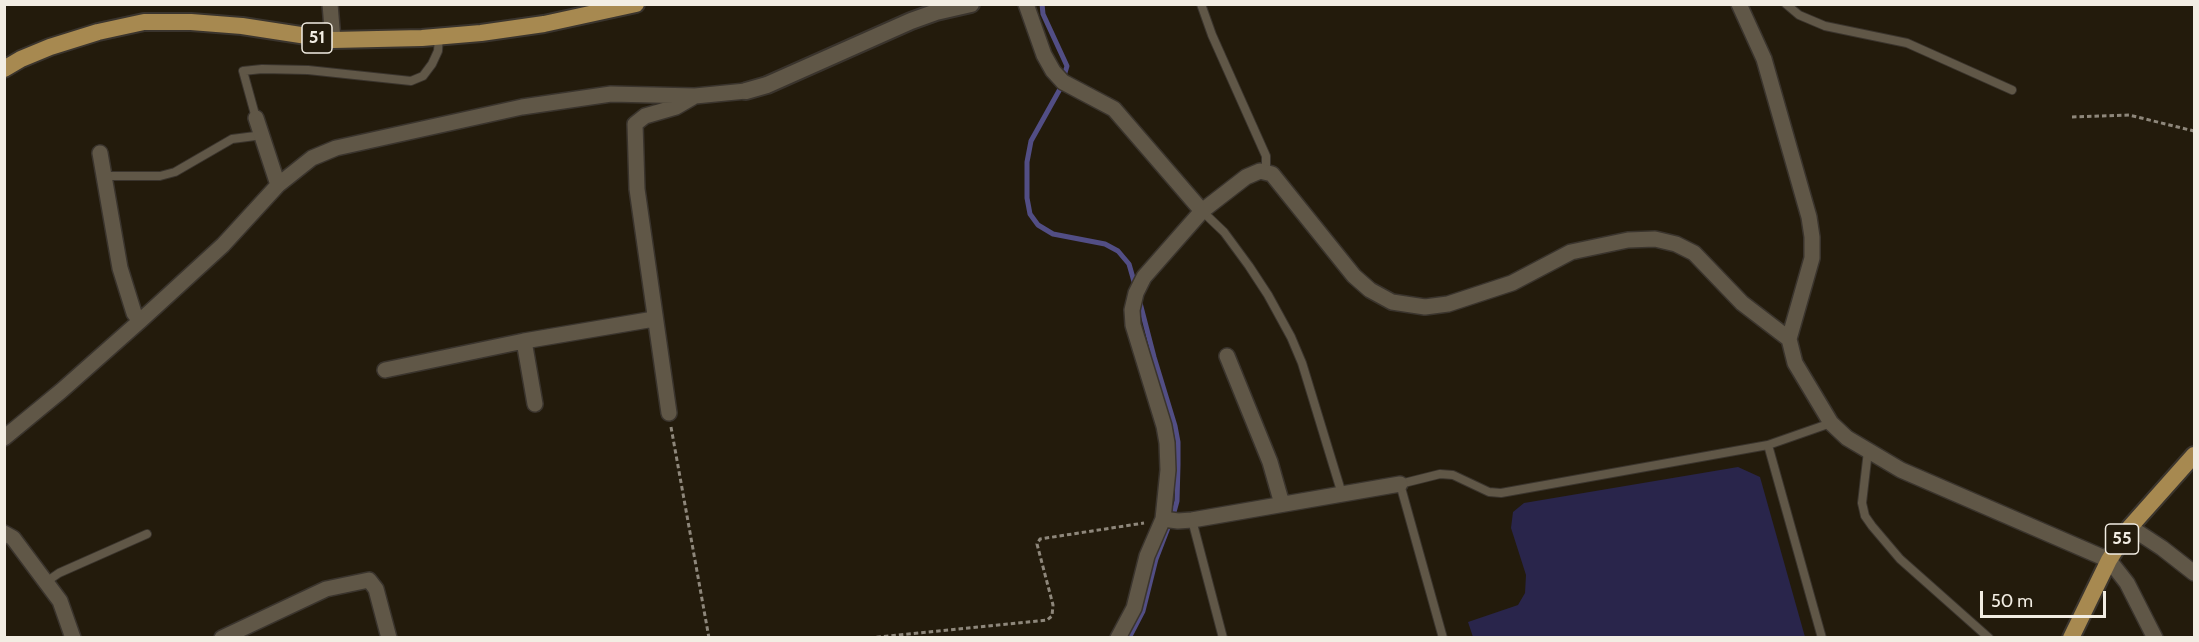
<!DOCTYPE html>
<html>
<head>
<meta charset="utf-8">
<style>
  body { margin:0 }
  #map { position:relative; width:2199px; height:642px; overflow:hidden; background:#231b0c; font-family:Cabin,sans-serif }
  canvas { display:block }
  .frame { position:absolute; inset:0; border:6px solid #f2ede3; pointer-events:none }
  .scale { position:absolute; left:1980px; top:591px; width:126px; height:27px; box-sizing:border-box; border:3px solid #f2ede3; border-top:0; padding-left:8px; font-size:18px; line-height:21px; white-space:nowrap; color:#f2ede3; -webkit-text-stroke:4px #231b0c; paint-order:stroke }
</style>
</head>
<body>
<div id="map">
<canvas width="2199" height="642"></canvas>
<div class="frame"></div>
<div class="scale">50 m</div>
</div>
<script>
const ctx = document.querySelector('canvas').getContext('2d');
ctx.lineJoin = 'round';
function paint(path, color) {
  ctx.fillStyle = color;
  ctx.fill(path, 'evenodd');
}
function toPath(rows) {
  const path = new Path2D();
  for (const r of rows) {
    path.moveTo(r[0], r[1]);
    for (let i = 2; i < r.length; i += 2) path.lineTo(r[i], r[i + 1]);
  }
  return path;
}
function strokePath(path, color, width, dash) {
  ctx.strokeStyle = color;
  ctx.lineWidth = width;
  ctx.lineCap = dash ? 'butt' : 'round';
  ctx.setLineDash(dash || []);
  ctx.stroke(path);
}
function drawText(font, color, halo, rows, align = 'center') {
  ctx.font = font + ' Cabin,sans-serif';
  ctx.lineWidth = 6;
  ctx.setLineDash([]);
  ctx.textBaseline = 'middle';
  ctx.strokeStyle = halo;
  ctx.fillStyle = color;
  for (const [text, x, y, turn = 0] of rows) {
    ctx.save();
    ctx.translate(x, y);
    ctx.rotate((+turn || 0) * Math.PI / 180);
    ctx.textAlign = isNaN(turn) ? turn : align;
    if (halo) ctx.strokeText(text, 0, 0);
    ctx.fillText(text, 0, 0);
    ctx.restore();
  }
}
paint(toPath([
  [1738,467,1760,477,1805,637,1473,637,1468,622,1518,605,1525,593,1526,575,1511,528,1513,512,1524,503]
]), '#29254b');
strokePath(toPath([
  [1042,4,1043,14,1067,66,1060,89,1031,141,1027,162,1027,198,1030,214,1038,225,1053,234,1105,244,1118,251,1129,264,1135,285],
  [1129,638,1143,611,1156,559,1174,512,1177,501,1178,465,1178,442,1175,426,1154,357,1139,299]
]), '#524e85', 5);
const service = toPath([
  [1201,4,1212,35,1266,156,1266,172],
  [1786,4,1799,15,1825,26,1907,43,2012,90],
  [256,118,243,71,262,69,308,70,411,81,423,76,432,64,438,51,439,36],
  [103,176,160,176,175,172,232,139,263,135],
  [1202,211,1224,232,1249,266,1268,295,1291,337,1302,363,1342,494],
  [1768,445,1822,638],
  [1868,451,1862,503,1865,516,1872,526,1900,559,1989,638],
  [1192,520,1223,638],
  [46,582,59,573,147,534],
  [1443,638,1400,484,1440,474,1453,475,1489,492,1501,493,1768,445,1831,423]
]);
const minor = toPath([
  [330,4,333,40],
  [1026,4,1044,55,1053,71,1063,82,1114,109,1202,211],
  [1739,4,1764,59,1809,217,1812,237,1812,258,1789,339,1795,363,1831,423,1847,438,1901,470,2109,560,2127,583,2155,638],
  [256,118,278,185],
  [100,153,120,268,134,313,140,321],
  [524,341,535,404],
  [1227,356,1270,462,1282,504],
  [385,370,524,341,654,319],
  [669,413,637,189,635,124,645,116,676,107,695,96],
  [4,438,61,391,140,321,223,245,278,185,312,158,336,148,522,107,611,94,695,96,746,91],
  [1163,519,1178,521,1192,520,1400,484],
  [2130,527,2162,548,2194,573],
  [4,533,13,538,60,601,73,638],
  [222,638,326,589,369,580,376,589,389,638],
  [1118,638,1134,608,1147,556,1163,519,1168,470,1167,443,1164,426,1133,325,1132,310,1136,293,1144,277,1202,211,1246,177,1260,171,1272,174,1354,276,1370,290,1392,302,1425,307,1448,304,1512,283,1571,252,1628,240,1655,239,1676,244,1694,253,1742,303,1789,339]
]);
const tertiary = toPath([
  [746,91,767,85,911,21,936,12,971,4]
]);
const primary = toPath([
  [4,69,21,59,50,47,98,32,144,22,191,22,242,26,333,40,422,38,481,33,544,24,636,4],
  [2071,638,2109,560,2130,527,2194,455]
]);
strokePath(service, '#3a342d', 10);
strokePath(minor, '#3a342d', 18);
strokePath(tertiary, '#3a342d', 20);
strokePath(primary, '#3a342d', 20);
strokePath(toPath([
  [2072,117,2129,115,2194,131],
  [671,427,709,638],
  [869,638,1047,620,1052,616,1053,605,1037,544,1040,539,1144,523]
]), '#8e877b', 3, [4.5, 3]);
strokePath(service, '#605747', 8);
strokePath(minor, '#605747', 15);
strokePath(tertiary, '#605747', 16);
strokePath(primary, '#a78950', 16);
for (const [x, y, w] of [
  [317,38,30],
  [2122,539,33]
]) {
  const box = new Path2D();
  box.roundRect(x - w / 2, y - 15, w, 30, 4.5);
  ctx.fillStyle = '#231b0c';
  ctx.fill(box);
  strokePath(box, '#f2ede3', 1.5);
}
drawText('bold 18px', '#f2ede3', null, [
  ["51",317,38],
  ["55",2122,539]
]);
</script>
</body>
</html>
